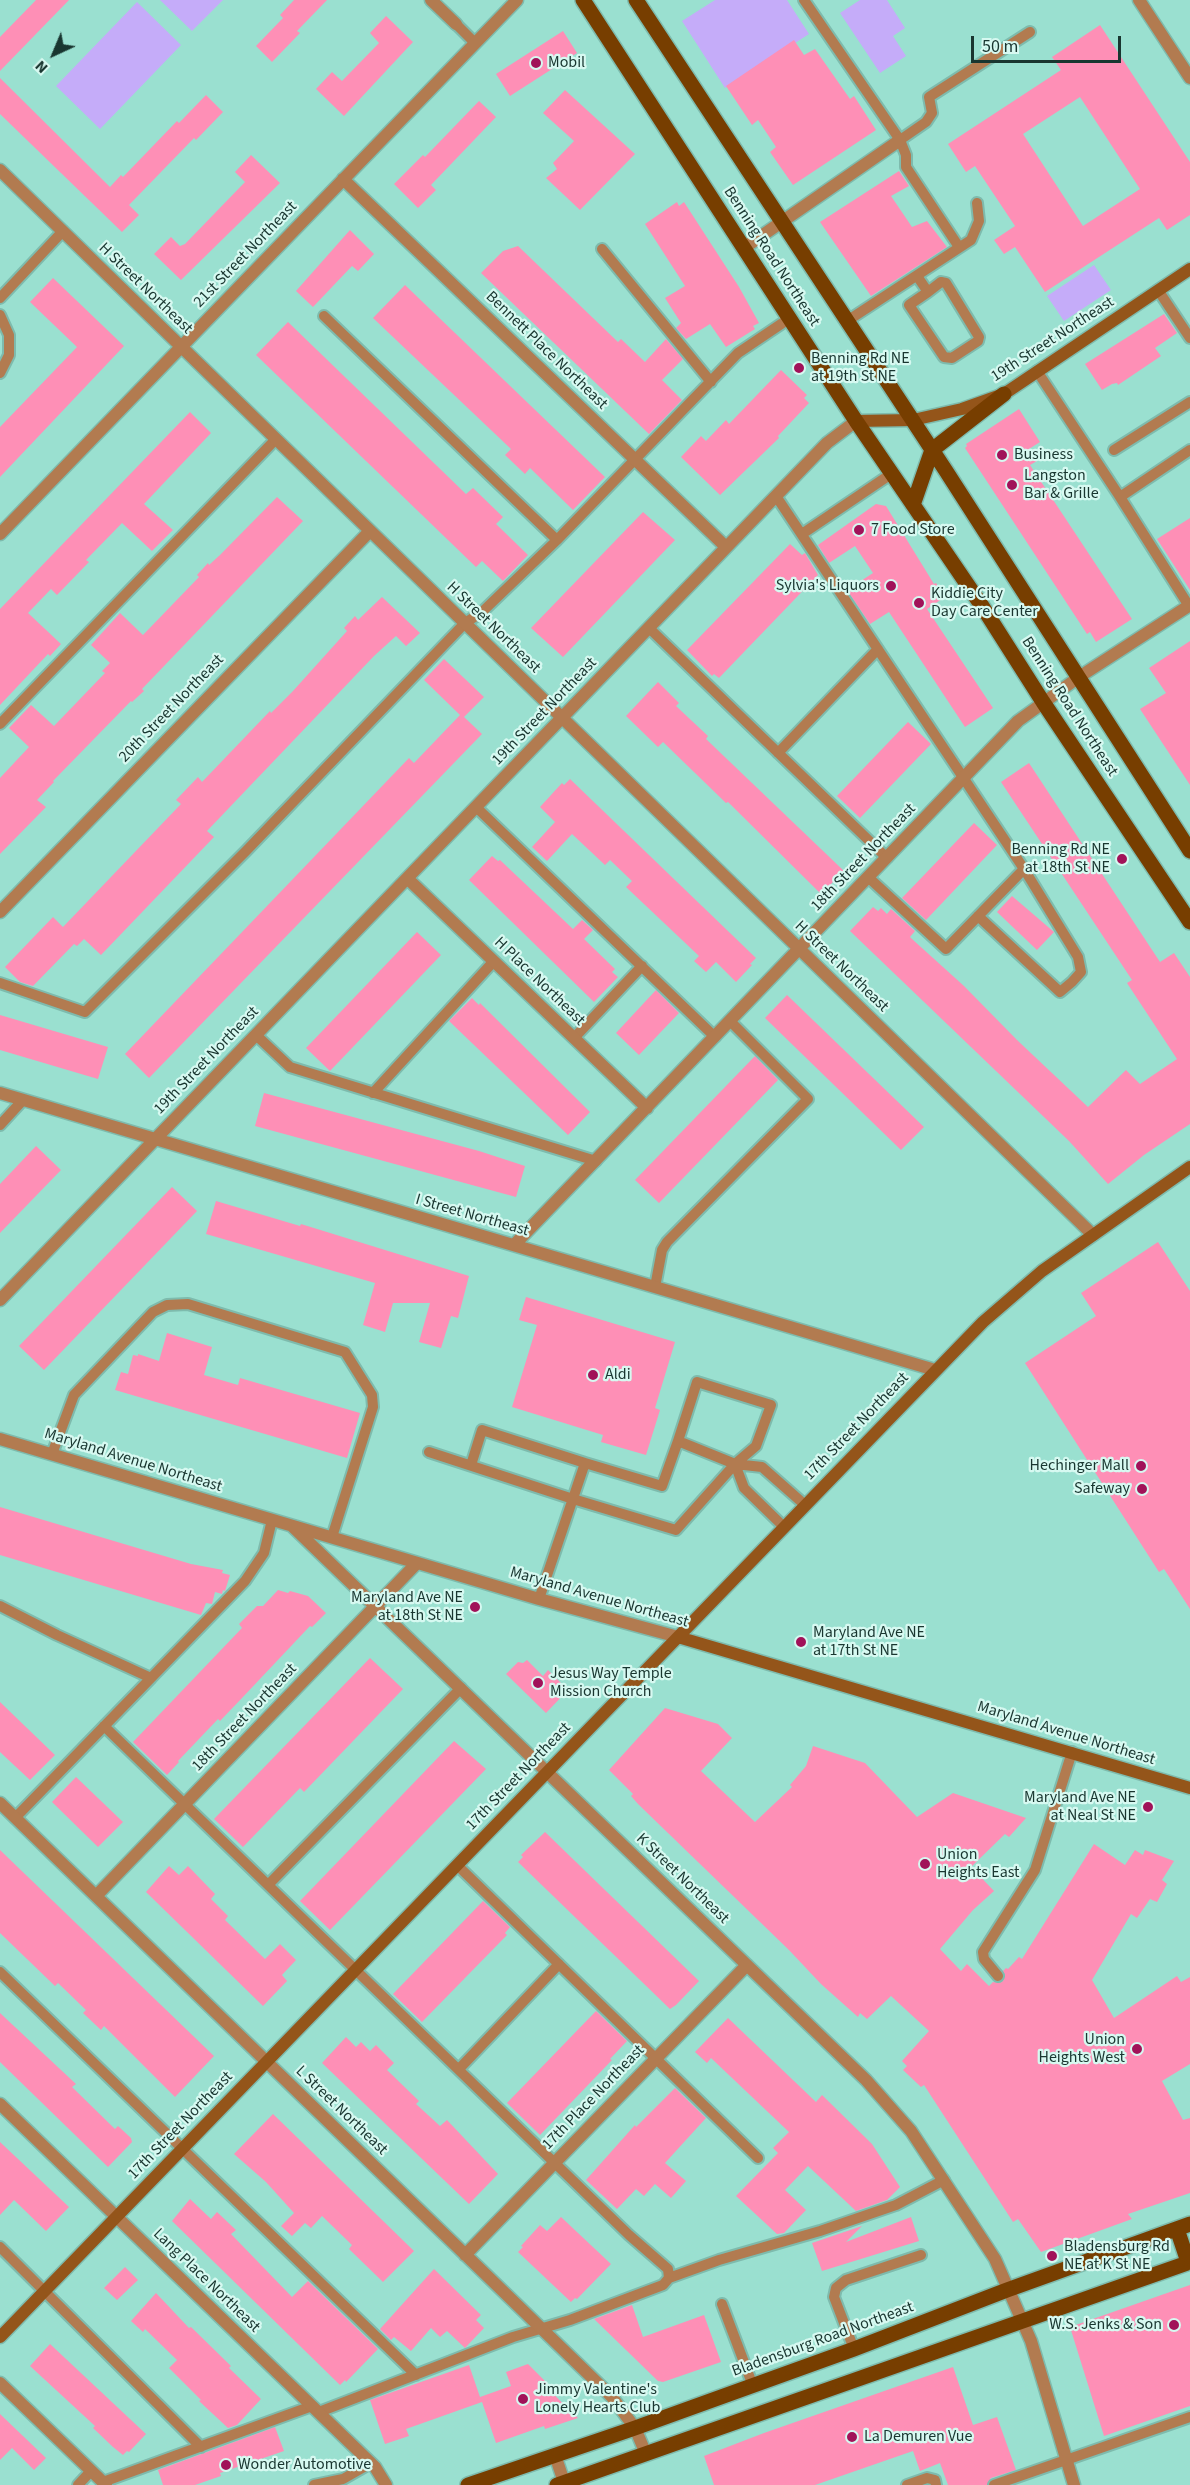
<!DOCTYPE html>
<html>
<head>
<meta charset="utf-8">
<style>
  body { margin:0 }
  #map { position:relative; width:1190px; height:2485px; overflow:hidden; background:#9ae0d0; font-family:"Source Sans 3",sans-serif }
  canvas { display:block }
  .north { position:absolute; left:24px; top:24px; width:60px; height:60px; -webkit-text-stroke:4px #d7f9f1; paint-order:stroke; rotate:224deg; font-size:16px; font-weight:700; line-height:24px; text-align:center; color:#193630 }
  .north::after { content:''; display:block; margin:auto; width:21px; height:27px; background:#193630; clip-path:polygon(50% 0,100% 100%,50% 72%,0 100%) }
  .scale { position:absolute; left:971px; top:36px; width:150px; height:27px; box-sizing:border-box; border:3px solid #193630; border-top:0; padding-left:8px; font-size:18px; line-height:21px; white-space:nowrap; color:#193630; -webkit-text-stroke:4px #d7f9f1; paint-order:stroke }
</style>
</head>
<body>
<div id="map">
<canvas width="1190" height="2485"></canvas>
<div class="north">N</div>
<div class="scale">50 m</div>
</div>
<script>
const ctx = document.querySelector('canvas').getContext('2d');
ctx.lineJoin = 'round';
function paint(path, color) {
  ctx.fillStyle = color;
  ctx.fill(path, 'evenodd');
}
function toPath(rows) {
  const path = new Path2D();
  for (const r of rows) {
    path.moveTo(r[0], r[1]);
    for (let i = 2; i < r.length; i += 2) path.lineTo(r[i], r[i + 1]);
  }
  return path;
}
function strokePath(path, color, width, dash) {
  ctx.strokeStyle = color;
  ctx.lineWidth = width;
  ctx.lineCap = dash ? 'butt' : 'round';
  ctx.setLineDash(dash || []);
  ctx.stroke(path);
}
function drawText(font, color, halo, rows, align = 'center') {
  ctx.font = font + ' "Source Sans 3",sans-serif';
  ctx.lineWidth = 4.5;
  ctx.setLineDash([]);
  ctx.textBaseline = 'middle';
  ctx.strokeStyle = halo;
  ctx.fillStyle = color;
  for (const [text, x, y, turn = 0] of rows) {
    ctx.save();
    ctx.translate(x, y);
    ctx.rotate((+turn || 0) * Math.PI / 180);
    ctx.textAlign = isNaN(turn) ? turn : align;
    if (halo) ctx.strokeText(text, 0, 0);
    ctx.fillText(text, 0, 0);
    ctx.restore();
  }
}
paint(toPath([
  [160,0,223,0,192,31],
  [715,0,787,0,809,34,725,88,682,21],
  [860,0,887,0,905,28,893,36,906,56,880,73,840,13],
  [137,2,181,45,100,129,56,86],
  [1094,265,1111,290,1064,321,1047,296]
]), '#c5acf9');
paint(toPath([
  [36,0,69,0,0,71,0,37],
  [294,0,327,0,297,31,300,33,272,62,256,46,283,18,280,15],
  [386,16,413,42,344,116,316,89,332,72,342,81,379,43,370,33],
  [1100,25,1190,162,1190,215,1167,230,1159,218,1045,292,1015,247,1004,254,994,240,1015,226,975,166,966,172,948,144,1061,70,1052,57],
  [1080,97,1140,189,1083,226,1023,134],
  [563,31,577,53,510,96,496,74],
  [794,40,804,55,815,49,850,99,854,96,876,130,793,185,770,152,776,147,758,120,752,125,726,86],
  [0,78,110,187,121,175,123,177,177,121,179,123,206,95,223,112,196,140,194,138,129,205,139,215,122,232,0,114],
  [565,90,635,154,580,210,546,178,557,169,553,163,574,141,543,113],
  [479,101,496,117,431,185,436,190,418,208,394,184,423,155,425,157],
  [251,155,280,183,181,280,154,254,171,237,180,246,185,244,245,182,235,172],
  [899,171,909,186,891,196,912,227,927,221,947,247,871,296,820,222],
  [677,202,679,206,684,202,739,287,759,323,753,326,755,329,726,347,710,324,686,339,676,328,681,323,665,298,685,286,645,224],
  [350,230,374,254,358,271,352,266,313,307,296,291],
  [518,246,618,342,621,339,645,362,666,339,683,359,662,380,682,400,649,434,481,273,503,251],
  [53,278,124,346,0,477,0,427,77,347,30,302],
  [405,285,605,477,573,510,530,468,525,474,505,455,511,449,373,318],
  [1164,314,1177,333,1155,348,1161,356,1118,385,1117,383,1112,384,1102,390,1085,364],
  [288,322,466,494,473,488,503,517,496,524,528,555,503,581,482,561,476,567,256,355],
  [781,370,807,395,804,398,809,403,778,436,779,438,720,495,681,457,701,436,706,441,726,420,729,424],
  [1019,409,1040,442,1029,449,1037,461,1030,465,1132,619,1096,642,1090,632,1087,634,965,448,967,446,966,444],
  [190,412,211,433,144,504,173,530,152,551,122,523,86,560,89,562,57,595,51,589,28,613,61,644,50,656,48,654,0,705,0,609],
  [277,497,303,521,142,689,144,691,132,702,131,701,53,781,54,782,37,800,46,807,0,854,0,778,29,747,9,728,31,705,54,726,105,673,102,671,110,663,91,645,120,613,143,635,199,577,197,575,208,563,209,565,220,555],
  [876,504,886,506,934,584,936,583,945,597,927,609,993,708,965,727,889,612,870,624,847,590,873,573,855,546,829,563,818,545],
  [643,512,675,540,563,657,531,628],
  [1190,518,1190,590,1157,539],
  [790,544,802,555,805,553,818,575,719,678,714,674,712,676,687,650],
  [382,597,420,633,406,646,396,636,374,656,207,831,214,837,101,955,84,939,77,946,74,944,33,986,20,982,5,967,53,917,63,927,181,804,176,800,198,777,202,782,270,711,271,713,293,691,347,631,344,628,355,616,358,620],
  [1190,641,1190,785,1140,709,1166,693,1149,668],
  [444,659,484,697,464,717,482,734,149,1078,125,1054,409,758,414,763,460,715,424,680],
  [658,682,679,703,676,706,708,736,706,739,844,871,821,894,728,802,726,803,663,742,658,747,626,716],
  [908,722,931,744,860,818,837,796],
  [1029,763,1160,962,1174,953,1190,977,1190,1124,1144,1155,1108,1184,1069,1141,850,931,873,907,878,911,881,908,887,914,891,909,915,931,910,937,912,939,964,986,1017,1040,1088,1107,1126,1070,1140,1084,1177,1059,1127,983,1132,980,1001,782],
  [570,779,756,958,750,964,752,965,736,982,716,962,706,972,694,961,699,956,626,887,632,881,610,860,605,865,572,834,547,861,532,847,555,822,540,807,562,783,564,785],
  [974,823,997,845,926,920,902,898],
  [492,856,498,861,500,860,573,929,582,920,593,930,584,939,615,969,612,972,618,977,594,1002,469,880],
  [1012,896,1054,932,1037,950,997,912],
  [417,932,441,955,330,1071,306,1048],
  [656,990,679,1013,639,1055,616,1033],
  [787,995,924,1127,901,1150,765,1018],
  [472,998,479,1005,480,1003,590,1112,568,1135,449,1021],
  [0,1015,108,1047,98,1079,0,1050],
  [755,1056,778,1080,659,1203,635,1180],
  [264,1093,479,1151,525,1166,516,1197,255,1126],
  [36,1146,61,1170,0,1233,0,1184],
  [172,1187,197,1211,44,1370,19,1346],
  [216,1201,300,1226,301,1224,469,1276,458,1318,451,1316,441,1348,419,1342,430,1303,393,1303,385,1332,363,1325,375,1283,206,1234],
  [1158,1242,1190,1291,1190,1609,1164,1569,1159,1572,1025,1363,1096,1316,1081,1293],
  [526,1297,675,1342,655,1408,660,1410,646,1455,601,1442,603,1435,512,1407,537,1325,519,1320],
  [167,1333,212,1347,204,1375,238,1385,240,1378,360,1413,347,1458,115,1390,121,1372,128,1374,133,1355,138,1356,138,1354,159,1361],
  [0,1507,191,1564,223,1570,222,1573,230,1575,225,1591,223,1590,222,1594,215,1592,212,1604,206,1603,201,1615,0,1555],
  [278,1590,288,1593,290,1591,308,1596,326,1613,312,1627,310,1626,242,1698,220,1721,218,1719,178,1761,179,1762,167,1775,133,1742,242,1628,239,1624,257,1606,263,1606],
  [370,1658,403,1689,304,1792,300,1788,243,1847,214,1819],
  [527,1660,543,1676,548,1670,568,1690,546,1713,506,1674,518,1662,523,1663],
  [0,1702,55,1755,30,1780,0,1752],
  [665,1708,718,1724,732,1738,701,1771,755,1822,792,1787,790,1785,806,1766,813,1746,865,1763,917,1817,953,1793,1026,1818,1009,1837,1005,1834,971,1867,994,1891,973,1910,940,1949,961,1971,967,1964,989,1986,993,1982,999,1983,1003,1981,1005,1975,1003,1971,1006,1968,1008,1969,1019,1957,1022,1959,1094,1844,1125,1865,1135,1850,1143,1855,1145,1850,1174,1861,1162,1880,1167,1884,1157,1902,1150,1899,1137,1918,1131,1914,1092,1980,1114,2018,1177,1976,1181,1982,1190,1977,1190,2064,1162,2081,1183,2120,1190,2118,1190,2193,1128,2214,1132,2219,1041,2252,1018,2219,1013,2222,924,2085,921,2087,903,2070,907,2066,902,2061,929,2031,891,1996,867,2019,860,2013,858,2017,821,1984,789,1950,638,1804,631,1796,633,1794,609,1770],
  [454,1741,486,1769,330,1930,300,1901],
  [76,1777,123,1822,98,1847,52,1802],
  [545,1832,699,1981,676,2005,670,2009,518,1862,523,1857,521,1855],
  [0,1850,214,2056,175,2097,104,2026,101,2030,83,2013,86,2010,58,1983,55,1986,0,1933],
  [169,1866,179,1875,188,1866,215,1894,211,1899,228,1916,225,1920,265,1959,280,1944,296,1960,282,1975,287,1981,263,2006,146,1892],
  [483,1901,510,1927,505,1933,507,1935,422,2022,393,1994],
  [596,2011,627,2041,610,2059,612,2060,540,2135,507,2103],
  [0,2013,76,2084,72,2087,115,2129,118,2126,131,2138,132,2142,108,2167,0,2062],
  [728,2018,816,2102,822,2095,872,2144,900,2187,887,2200,856,2211,808,2166,785,2190,806,2210,784,2233,777,2234,736,2196,778,2153,773,2148,789,2132,711,2058,707,2063,695,2052],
  [346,2037,356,2047,361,2042,370,2051,376,2045,394,2063,387,2070,419,2101,416,2104,440,2126,447,2120,498,2174,469,2204,322,2063],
  [675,2088,706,2118,665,2163,686,2181,671,2198,655,2184,644,2196,636,2189,617,2209,586,2180,635,2125,636,2127],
  [273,2114,414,2251,383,2282,349,2249,352,2245,322,2216,311,2228,305,2223,292,2236,281,2226,294,2213,266,2182,234,2154],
  [0,2142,69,2207,46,2231,14,2200,0,2215],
  [190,2199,211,2219,217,2212,236,2230,231,2234,292,2297,308,2281,378,2349,346,2382,345,2380,340,2385,172,2221],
  [561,2217,611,2264,577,2299,575,2298,571,2302,518,2252,523,2247,521,2246,540,2225,547,2231],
  [911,2217,919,2241,822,2271,812,2243,862,2226,846,2242],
  [125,2267,138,2280,117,2300,104,2288],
  [434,2269,481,2315,476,2320,484,2328,465,2348,447,2331,440,2337,431,2328,411,2351,394,2337,391,2340,380,2329],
  [1190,2285,1190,2406,1104,2436,1070,2327],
  [156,2293,189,2328,191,2327,231,2366,229,2368,261,2399,237,2425,228,2428,199,2401,201,2400,169,2368,177,2360,145,2329,143,2332,131,2321],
  [632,2305,643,2337,704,2315,721,2362,663,2382,658,2381,594,2319],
  [50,2344,146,2434,129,2452,127,2451,123,2455,113,2447,93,2428,95,2426,30,2366],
  [528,2364,547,2383,544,2385,578,2418,545,2429,544,2426,496,2443,482,2402,406,2429,409,2436,385,2444,370,2400,469,2365,480,2397,511,2386,506,2372],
  [953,2367,973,2425,997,2417,1016,2470,991,2478,987,2485,948,2485,940,2463,920,2471,913,2451,815,2485,714,2485,704,2456,764,2433],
  [0,2414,46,2458,34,2470,12,2448,0,2460],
  [275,2427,284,2451,220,2473,221,2476,195,2485,163,2485,158,2470]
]), '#fe8fb6');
const lane = toPath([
  [804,0,900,140,906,155,906,167,959,247],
  [456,24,475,43],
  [900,140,926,122,932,113,929,97,1030,32],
  [602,249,711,382],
  [917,276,928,292,941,282,946,283,979,337,978,341,952,358,944,357,909,305,928,292],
  [1158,290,1190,338],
  [0,298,63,231],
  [0,315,9,335,9,355,0,373],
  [324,316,557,540],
  [847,321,971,240,979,221,977,203],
  [1037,371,1120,497],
  [1114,450,1190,402],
  [776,496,1024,869,946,949,868,877],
  [802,534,891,474],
  [1189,606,1120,497,1190,450],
  [649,628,887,858],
  [0,724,276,439],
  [778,753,878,649],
  [476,807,715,1037],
  [978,916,1060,992,1072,982,1081,972,1078,957,1024,869],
  [0,983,85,1012,246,851,465,623,482,612,557,540,738,353,790,318],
  [256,1035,290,1067,596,1161],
  [574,1038,642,966],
  [373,1093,494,961],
  [0,1125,23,1100],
  [655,1287,662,1250,667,1242,808,1099,730,1021],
  [429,1452,573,1499,676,1530,735,1464,756,1446,771,1405,697,1382,678,1441],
  [52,1454,74,1395,153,1312,167,1305,188,1304,345,1352,372,1395,373,1407,332,1537],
  [735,1464,744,1488,784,1527],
  [471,1465,482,1430,585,1463],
  [539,1599,585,1463,662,1486,678,1441,735,1464,762,1467,805,1505],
  [0,1606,57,1635,151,1678,245,1581,264,1553,272,1520],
  [104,1726,629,2235,668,2269,669,2278,663,2285,570,2320,513,2337,319,2412],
  [15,1818,151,1678],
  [457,1865,758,2158],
  [268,1885,461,1688],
  [0,1972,416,2375],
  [998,1976,984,1959,983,1952,1035,1870,1072,1752],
  [459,2069,559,1964],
  [0,2247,201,2447],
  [669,2278,719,2260,820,2231,896,2205,944,2180],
  [722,2304,753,2386],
  [854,2349,834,2297,836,2288,846,2280,921,2255],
  [103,2482,312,2406],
  [78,2485,91,2471],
  [314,2485,343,2479,371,2463],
  [907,2485,927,2478,935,2480,936,2485],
  [994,2485,1190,2417]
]);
const street = toPath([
  [431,0,456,24],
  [1139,0,1190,78],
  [0,170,1093,1235],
  [343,179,726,547],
  [744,248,900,140],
  [0,534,517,0],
  [408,879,647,1108],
  [0,912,370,531],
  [0,1093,935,1370],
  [514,1245,1018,721,1079,677,1190,605],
  [0,1300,827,443,856,421],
  [0,1439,539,1599,678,1637],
  [292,1526,866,2080,911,2131,995,2259,1031,2341,1074,2485],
  [0,1803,612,2397,635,2428,646,2454],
  [96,1896,417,1563],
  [0,2104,375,2467,386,2485],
  [465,2255,747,1965],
  [0,2383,106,2485],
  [555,2455,565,2485]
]);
const secondary = toPath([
  [856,421,913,420,962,409,1004,394,1190,269],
  [678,1637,1190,1788],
  [0,2337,983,1322,1042,1271,1190,1167]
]);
const primary = toPath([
  [583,0,856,421,982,606,1043,702,1190,922],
  [636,0,946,471,1190,851],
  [913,505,932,450,1004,394],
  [1177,2229,1188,2262],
  [468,2485,635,2428,854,2349,1007,2290,1190,2224],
  [557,2485,1190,2262]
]);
strokePath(lane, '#7ebbad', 14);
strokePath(street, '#7ebbad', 15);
strokePath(secondary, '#7ebbad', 15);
strokePath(primary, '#7ebbad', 18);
strokePath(lane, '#b27b50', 10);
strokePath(street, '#b27b50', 12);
strokePath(secondary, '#94551a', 12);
strokePath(primary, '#773e00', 15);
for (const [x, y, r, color] of [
  [536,63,6,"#a11259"],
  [799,368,6,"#a11259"],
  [1002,455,6,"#a11259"],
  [1012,485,6,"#a11259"],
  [859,530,6,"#a11259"],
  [891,586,6,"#a11259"],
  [919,603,6,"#a11259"],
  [1122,859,6,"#a11259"],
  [593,1375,6,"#a11259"],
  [1141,1466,6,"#a11259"],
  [1142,1489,6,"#a11259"],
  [475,1607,6,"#a11259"],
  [801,1642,6,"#a11259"],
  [538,1683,6,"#a11259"],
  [1148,1807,6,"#a11259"],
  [925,1864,6,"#a11259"],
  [1137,2049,6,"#a11259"],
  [1052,2256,6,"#a11259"],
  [1174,2325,6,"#a11259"],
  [523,2399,6,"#a11259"],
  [852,2437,6,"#a11259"],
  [226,2465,6,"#a11259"]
]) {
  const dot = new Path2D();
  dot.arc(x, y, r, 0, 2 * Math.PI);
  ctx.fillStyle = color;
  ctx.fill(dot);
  strokePath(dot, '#d7f9f1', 2);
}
drawText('16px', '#193630', '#d7f9f1', [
  ["Mobil",548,63],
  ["Benning Rd NE",811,359],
  ["at 19th St NE",811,377],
  ["Business",1014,455],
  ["Langston",1024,476],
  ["Bar & Grille",1024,494],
  ["7 Food Store",871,530],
  ["Sylvia's Liquors",879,586,"right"],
  ["Kiddie City",931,594],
  ["Day Care Center",931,612],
  ["Benning Rd NE",1110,850,"right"],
  ["at 18th St NE",1110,868,"right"],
  ["Aldi",605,1375],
  ["Hechinger Mall",1129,1466,"right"],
  ["Safeway",1130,1489,"right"],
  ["Maryland Ave NE",463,1598,"right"],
  ["at 18th St NE",463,1616,"right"],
  ["Maryland Ave NE",813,1633],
  ["at 17th St NE",813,1651],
  ["Jesus Way Temple",550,1674],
  ["Mission Church",550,1692],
  ["Maryland Ave NE",1136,1798,"right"],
  ["at Neal St NE",1136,1816,"right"],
  ["Union",937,1855],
  ["Heights East",937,1873],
  ["Union",1125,2040,"right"],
  ["Heights West",1125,2058,"right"],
  ["Bladensburg Rd",1064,2247],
  ["NE at K St NE",1064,2265],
  ["W.S. Jenks & Son",1162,2325,"right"],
  ["Jimmy Valentine's",535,2390],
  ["Lonely Hearts Club",535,2408],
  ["La Demuren Vue",864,2437],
  ["Wonder Automotive",238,2465]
], 'left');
drawText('16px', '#193630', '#d7f9f1', [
  ["21st Street Northeast",246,255,-46],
  ["Benning Road Northeast",771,257,57],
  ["H Street Northeast",145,289,44],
  ["19th Street Northeast",1053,340,-33],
  ["Bennett Place Northeast",546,351,44],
  ["H Street Northeast",493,628,44],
  ["Benning Road Northeast",1069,707,57],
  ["20th Street Northeast",172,709,-46],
  ["19th Street Northeast",545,712,-46],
  ["18th Street Northeast",864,858,-46],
  ["H Street Northeast",841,967,44],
  ["H Place Northeast",539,982,44],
  ["19th Street Northeast",207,1061,-46],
  ["I Street Northeast",472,1216,16],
  ["17th Street Northeast",857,1427,-46],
  ["Maryland Avenue Northeast",133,1461,17],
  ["Maryland Avenue Northeast",599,1598,16],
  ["18th Street Northeast",245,1718,-46],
  ["Maryland Avenue Northeast",1066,1734,17],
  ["17th Street Northeast",519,1777,-46],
  ["K Street Northeast",682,1879,44],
  ["17th Place Northeast",594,2098,-46],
  ["L Street Northeast",341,2111,44],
  ["17th Street Northeast",181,2126,-46],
  ["Lang Place Northeast",206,2281,44],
  ["Bladensburg Road Northeast",823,2340,-20]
]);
</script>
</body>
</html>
